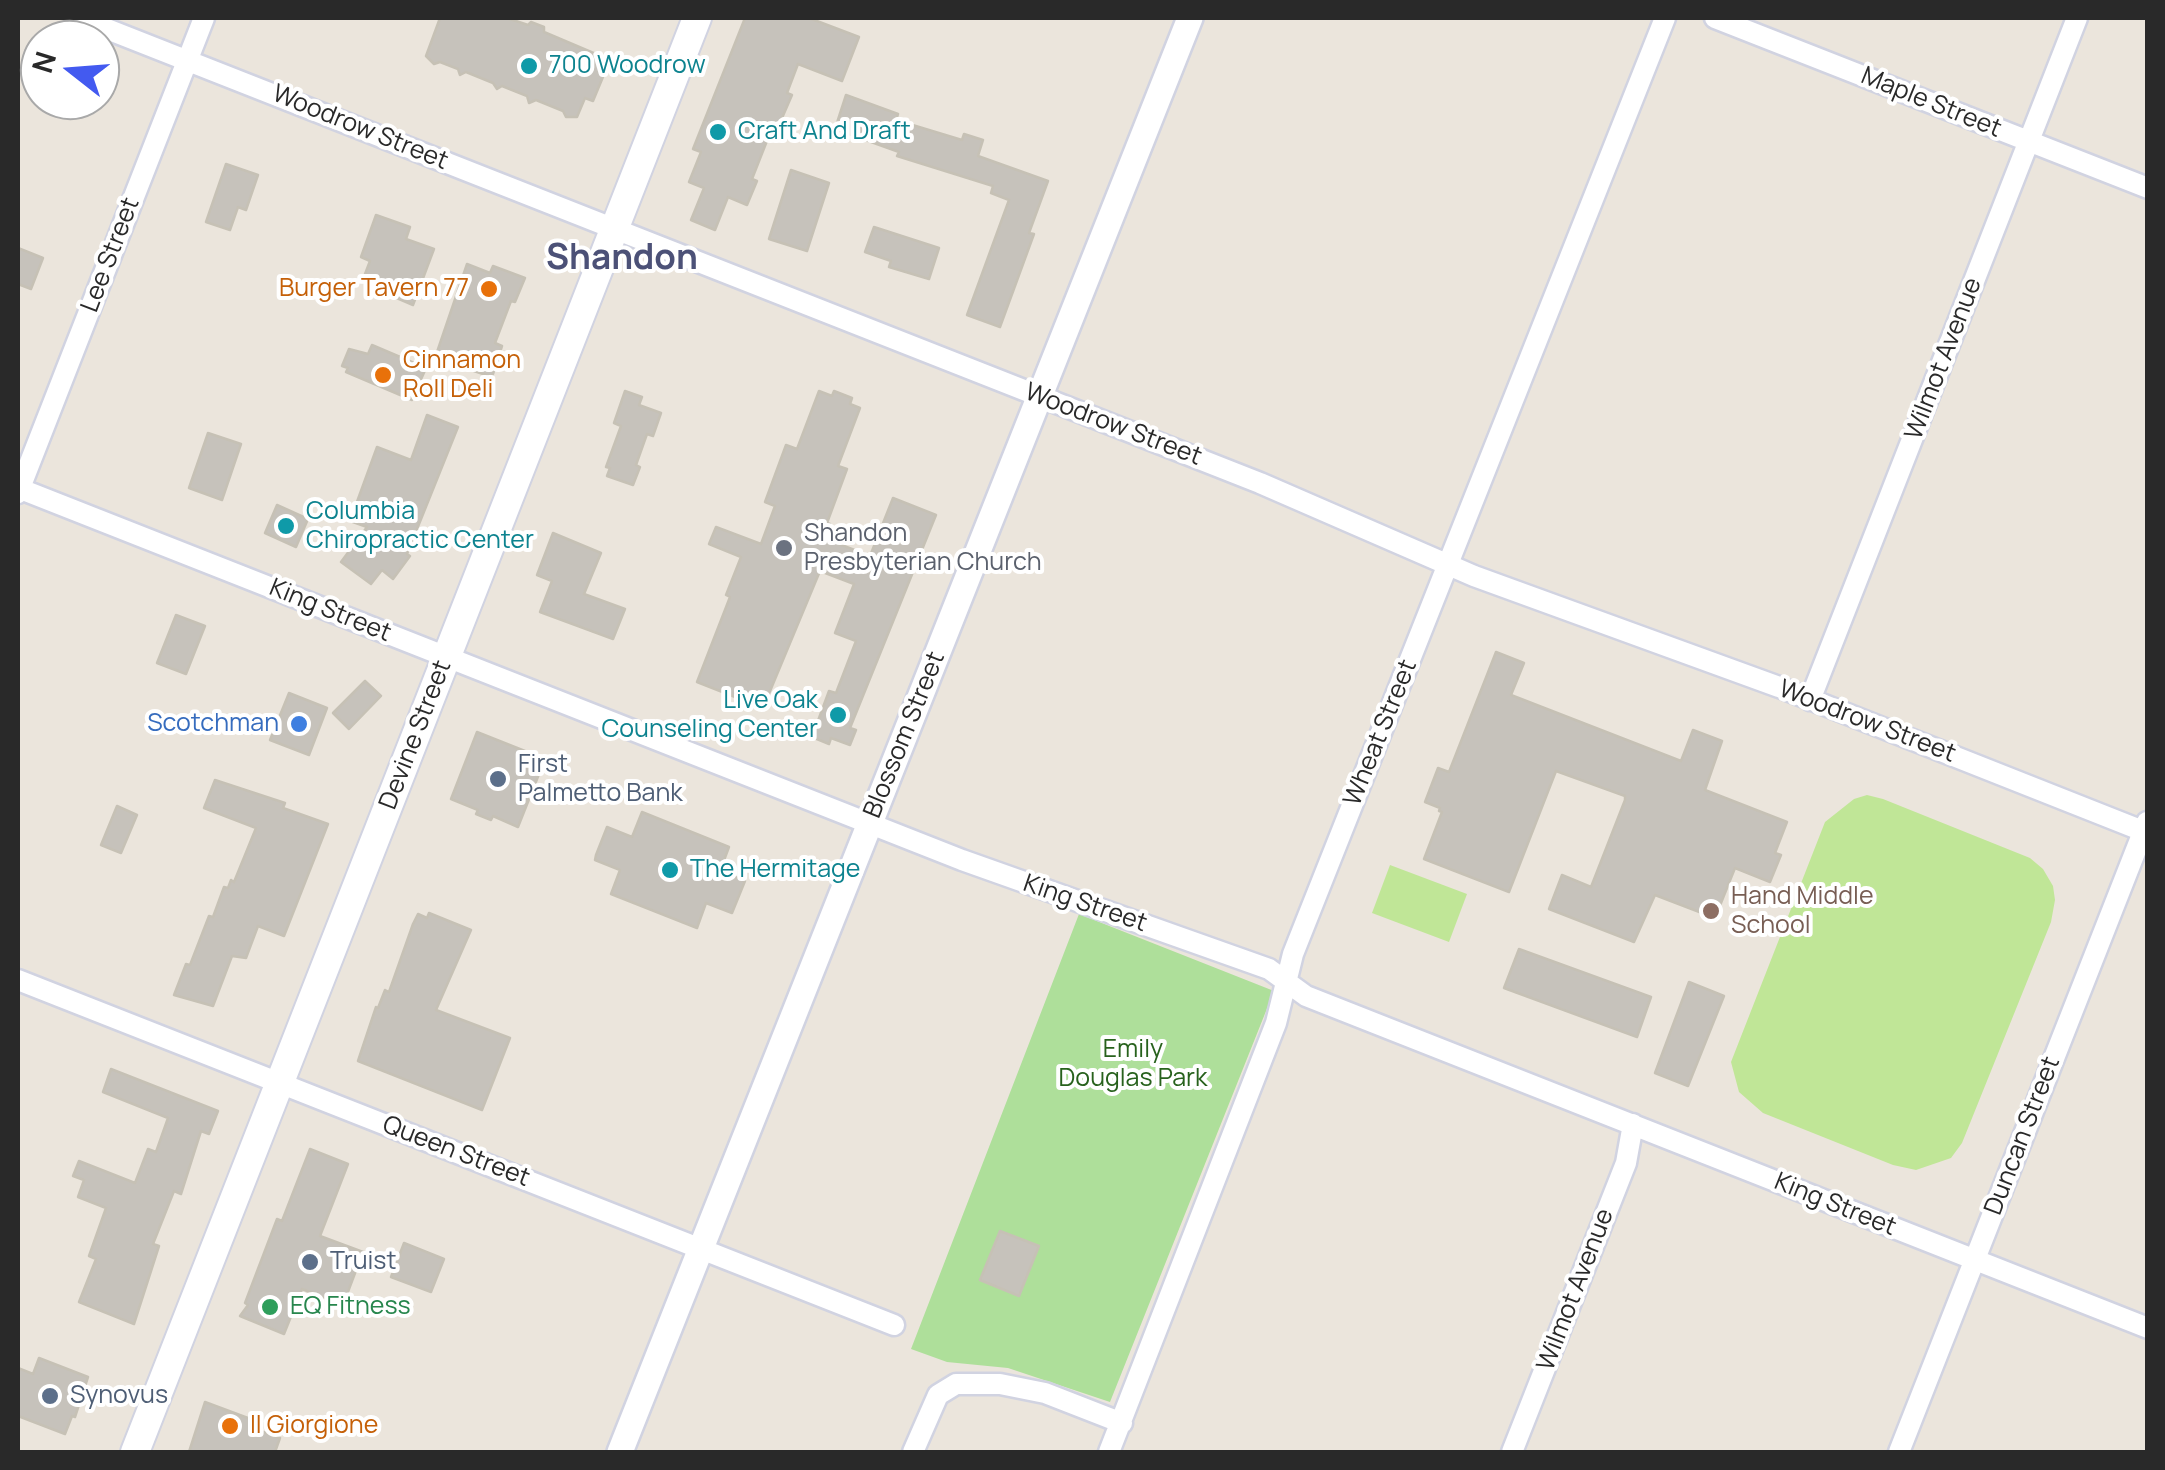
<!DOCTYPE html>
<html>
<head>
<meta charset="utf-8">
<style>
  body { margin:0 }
  #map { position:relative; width:2165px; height:1470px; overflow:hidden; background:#ebe5dc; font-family:Manrope,sans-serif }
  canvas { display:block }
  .frame { position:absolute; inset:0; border:20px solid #292929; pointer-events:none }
  .north { position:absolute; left:20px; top:20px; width:100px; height:100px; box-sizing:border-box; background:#fff; border:2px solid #a9a9a9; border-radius:50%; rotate:287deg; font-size:28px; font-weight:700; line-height:40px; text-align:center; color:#292929 }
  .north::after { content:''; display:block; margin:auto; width:35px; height:45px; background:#435af0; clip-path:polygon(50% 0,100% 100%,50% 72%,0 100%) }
</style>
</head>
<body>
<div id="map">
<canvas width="2165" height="1470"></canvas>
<div class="frame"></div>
<div class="north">N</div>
</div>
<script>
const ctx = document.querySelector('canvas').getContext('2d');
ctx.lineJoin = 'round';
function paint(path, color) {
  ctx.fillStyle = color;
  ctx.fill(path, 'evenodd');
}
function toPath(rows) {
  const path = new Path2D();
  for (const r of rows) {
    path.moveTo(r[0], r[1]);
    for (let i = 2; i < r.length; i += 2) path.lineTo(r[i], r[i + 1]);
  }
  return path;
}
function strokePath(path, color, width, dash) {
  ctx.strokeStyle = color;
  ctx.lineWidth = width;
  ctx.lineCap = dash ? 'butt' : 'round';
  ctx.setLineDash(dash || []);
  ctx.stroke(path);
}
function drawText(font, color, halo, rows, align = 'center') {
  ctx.font = font + ' Manrope,sans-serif';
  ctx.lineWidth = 8;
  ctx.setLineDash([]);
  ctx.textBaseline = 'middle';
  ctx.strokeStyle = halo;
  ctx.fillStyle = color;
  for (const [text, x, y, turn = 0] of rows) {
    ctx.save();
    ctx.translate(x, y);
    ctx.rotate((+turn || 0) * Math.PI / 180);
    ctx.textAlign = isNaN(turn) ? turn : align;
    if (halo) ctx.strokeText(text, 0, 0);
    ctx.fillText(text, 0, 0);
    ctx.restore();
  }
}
paint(toPath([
  [1079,914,1274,991,1110,1402,1008,1368,947,1362,911,1349]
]), '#aedf9a');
paint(toPath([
  [1867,795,1883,799,2030,858,2043,869,2053,886,2055,900,2051,922,1962,1143,1951,1158,1916,1170,1893,1165,1763,1113,1739,1092,1731,1062,1825,822,1854,799],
  [1390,865,1467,894,1449,942,1372,913]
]), '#c0e697');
const building = toPath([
  [440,18,507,18,528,25,531,22,544,27,544,32,610,60,593,101,585,98,577,117,566,117,563,111,536,100,529,103,527,96,502,86,497,89,493,83,466,72,460,75,458,69,440,62,434,64,426,56,440,18],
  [745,18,809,18,859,37,842,81,798,64,787,93,792,95,779,125,774,123,752,179,757,181,747,205,728,197,715,230,691,220,704,188,689,182,701,152,693,149,745,18],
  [846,95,898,114,896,120,962,140,964,134,983,140,978,156,1048,181,1029,233,1034,234,1000,327,967,315,1009,200,991,193,993,186,897,156,899,152,835,129,846,95],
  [226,164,258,175,246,210,238,207,230,230,206,222,226,164],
  [791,170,829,183,807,251,769,239,791,170],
  [376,215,410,227,406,239,434,249,413,305,392,296,396,286,365,274,370,261,361,257,376,215],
  [874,227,939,248,929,279,889,267,891,261,865,252,874,227],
  [18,248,43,258,31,289,18,284,18,248],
  [467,264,490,273,493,266,525,278,515,302,511,301,495,343,502,346,492,377,435,358,467,264],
  [372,345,426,368,412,400,346,372,348,368,342,366,349,349,368,354,372,345],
  [625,391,642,397,639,405,661,413,653,436,647,434,636,465,640,467,633,485,607,476,610,468,606,467,621,426,614,423,625,391],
  [819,391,832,396,834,391,852,398,850,404,860,408,838,466,847,469,827,523,830,524,829,529,843,534,839,544,870,556,893,498,936,515,850,728,856,730,850,745,831,738,829,744,812,737,829,691,836,693,856,641,835,633,854,584,820,571,763,708,697,682,730,597,726,595,741,557,709,544,716,527,761,544,775,506,765,502,786,445,797,449,819,391],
  [427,415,458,427,407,554,410,556,393,579,382,570,371,584,341,562,367,527,350,521,377,447,411,460,427,415],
  [208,433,241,444,222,500,189,488,208,433],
  [277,505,308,519,296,547,265,533,277,505],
  [553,533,601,553,584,594,625,609,613,639,540,612,552,581,537,575,553,533],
  [176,615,205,626,186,674,157,663,176,615],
  [1496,652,1524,663,1511,695,1681,761,1693,730,1722,741,1705,790,1787,822,1775,853,1781,855,1770,882,1735,868,1715,918,1655,895,1634,942,1549,909,1562,875,1591,887,1625,800,1625,796,1556,771,1509,892,1424,859,1442,812,1439,811,1440,808,1425,802,1438,768,1449,772,1496,652],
  [365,681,381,696,349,729,333,713,365,681],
  [289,693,327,708,309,755,270,740,289,693],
  [477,732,545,759,518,827,493,816,491,820,476,814,478,810,451,799,477,732],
  [215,780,285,803,283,808,328,824,284,936,258,926,246,958,232,956,213,1006,174,995,186,964,190,965,209,916,213,917,224,887,228,888,231,880,234,882,256,828,204,808,215,780],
  [117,806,137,815,121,853,101,845,117,806],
  [642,812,729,847,720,871,745,881,732,913,706,903,697,928,611,894,620,870,595,860,596,855,607,827,632,837,642,812],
  [429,913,471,930,436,1010,510,1038,482,1110,358,1061,376,1007,378,1008,385,990,389,992,413,924,418,914,427,918,429,913],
  [1519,949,1651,997,1637,1037,1504,988,1519,949],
  [1689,982,1724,996,1688,1086,1655,1073,1689,982],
  [111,1069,218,1111,209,1134,201,1131,181,1194,174,1191,153,1244,159,1246,134,1324,79,1302,96,1259,89,1256,106,1208,78,1197,84,1180,73,1176,79,1161,135,1183,148,1149,156,1152,168,1118,103,1092,111,1069],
  [310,1149,348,1164,320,1236,363,1252,343,1305,302,1289,284,1334,240,1316,248,1305,245,1303,277,1219,282,1221,310,1149],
  [1000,1231,1039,1246,1019,1296,980,1280,1000,1231],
  [404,1243,444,1259,431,1292,391,1277,404,1243],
  [39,1358,88,1377,75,1417,72,1416,65,1434,18,1416,18,1368,33,1374,39,1358],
  [205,1402,264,1424,261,1431,280,1438,275,1452,189,1452,205,1402]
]);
paint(building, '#c6c2bb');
strokePath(building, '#c6c1b5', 2.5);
const minor = toPath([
  [79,18,1260,483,1474,576,1779,687,2148,833],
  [1715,18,2148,188],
  [18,488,962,860,1269,969,1306,996,2148,1328],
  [18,493,204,18],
  [1810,700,2077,18],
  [18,980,894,1325],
  [913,1452,938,1395,956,1384,1000,1384,1045,1393,1122,1423],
  [1109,1452,1276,1023,1293,954,1665,18],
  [1512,1452,1626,1163,1633,1124],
  [1899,1452,2147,822]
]);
const tertiary = toPath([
  [620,1452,1190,18]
]);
const secondary = toPath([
  [135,1452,697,18]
]);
strokePath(minor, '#d1d3e1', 25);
strokePath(tertiary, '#d1d3e1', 30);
strokePath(secondary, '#d1d3e1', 32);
strokePath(minor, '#fff', 20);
strokePath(tertiary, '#fff', 25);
strokePath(secondary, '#fff', 28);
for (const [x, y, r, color] of [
  [529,66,10,"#0f9aa8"],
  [718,132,10,"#0f9aa8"],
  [489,289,10,"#e8710a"],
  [383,375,10,"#e8710a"],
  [286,526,10,"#0f9aa8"],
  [784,548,10,"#6b7280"],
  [838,715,10,"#0f9aa8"],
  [299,724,10,"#3f7fe0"],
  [498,779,10,"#5c6f8a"],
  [670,870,10,"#0f9aa8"],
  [1711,911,10,"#8d6e63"],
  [310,1262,10,"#5c6f8a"],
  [270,1307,10,"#2e9e5b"],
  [50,1396,10,"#5c6f8a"],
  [230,1426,10,"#e8710a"]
]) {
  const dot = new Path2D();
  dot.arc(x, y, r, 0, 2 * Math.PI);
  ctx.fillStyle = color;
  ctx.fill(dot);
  strokePath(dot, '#fff', 4);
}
drawText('25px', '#0d838f', '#fff', [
  ["700 Woodrow",549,66],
  ["Craft And Draft",738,132],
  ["Columbia",306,512],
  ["Chiropractic Center",306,541],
  ["Live Oak",818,701,"right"],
  ["Counseling Center",818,730,"right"],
  ["The Hermitage",690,870]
], 'left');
drawText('25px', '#292929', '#fff', [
  ["Maple Street",1931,103,22],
  ["Woodrow Street",360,128,22],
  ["Lee Street",111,255,-69],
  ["Wilmot Avenue",1944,359,-69],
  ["Woodrow Street",1113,425,21],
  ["King Street",330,611,22],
  ["Woodrow Street",1867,722,21],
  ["Wheat Street",1381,733,-68],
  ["Devine Street",416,735,-69],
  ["Blossom Street",905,735,-68],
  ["King Street",1085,904,19],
  ["Duncan Street",2023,1136,-69],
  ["Queen Street",456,1152,21],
  ["King Street",1835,1205,22],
  ["Wilmot Avenue",1576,1290,-69]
]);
drawText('25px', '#c56008', '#fff', [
  ["Burger Tavern 77",469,289,"right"],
  ["Cinnamon",403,361],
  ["Roll Deli",403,390],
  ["Il Giorgione",250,1426]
], 'left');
drawText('25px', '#5b616d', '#fff', [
  ["Shandon",804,534],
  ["Presbyterian Church",804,563]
], 'left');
drawText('25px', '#366cbe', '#fff', [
  ["Scotchman",279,724]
], 'right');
drawText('25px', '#4e5e75', '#fff', [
  ["First",518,765],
  ["Palmetto Bank",518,794],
  ["Truist",330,1262],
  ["Synovus",70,1396]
], 'left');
drawText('25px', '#785e54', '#fff', [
  ["Hand Middle",1731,897],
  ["School",1731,926]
], 'left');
drawText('25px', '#28621d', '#fff', [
  ["Emily",1133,1050],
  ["Douglas Park",1133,1079]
]);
drawText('25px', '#27864d', '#fff', [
  ["EQ Fitness",290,1307]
], 'left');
drawText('bold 35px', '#4c5177', '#fff', [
  ["Shandon",622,259]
]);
</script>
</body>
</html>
